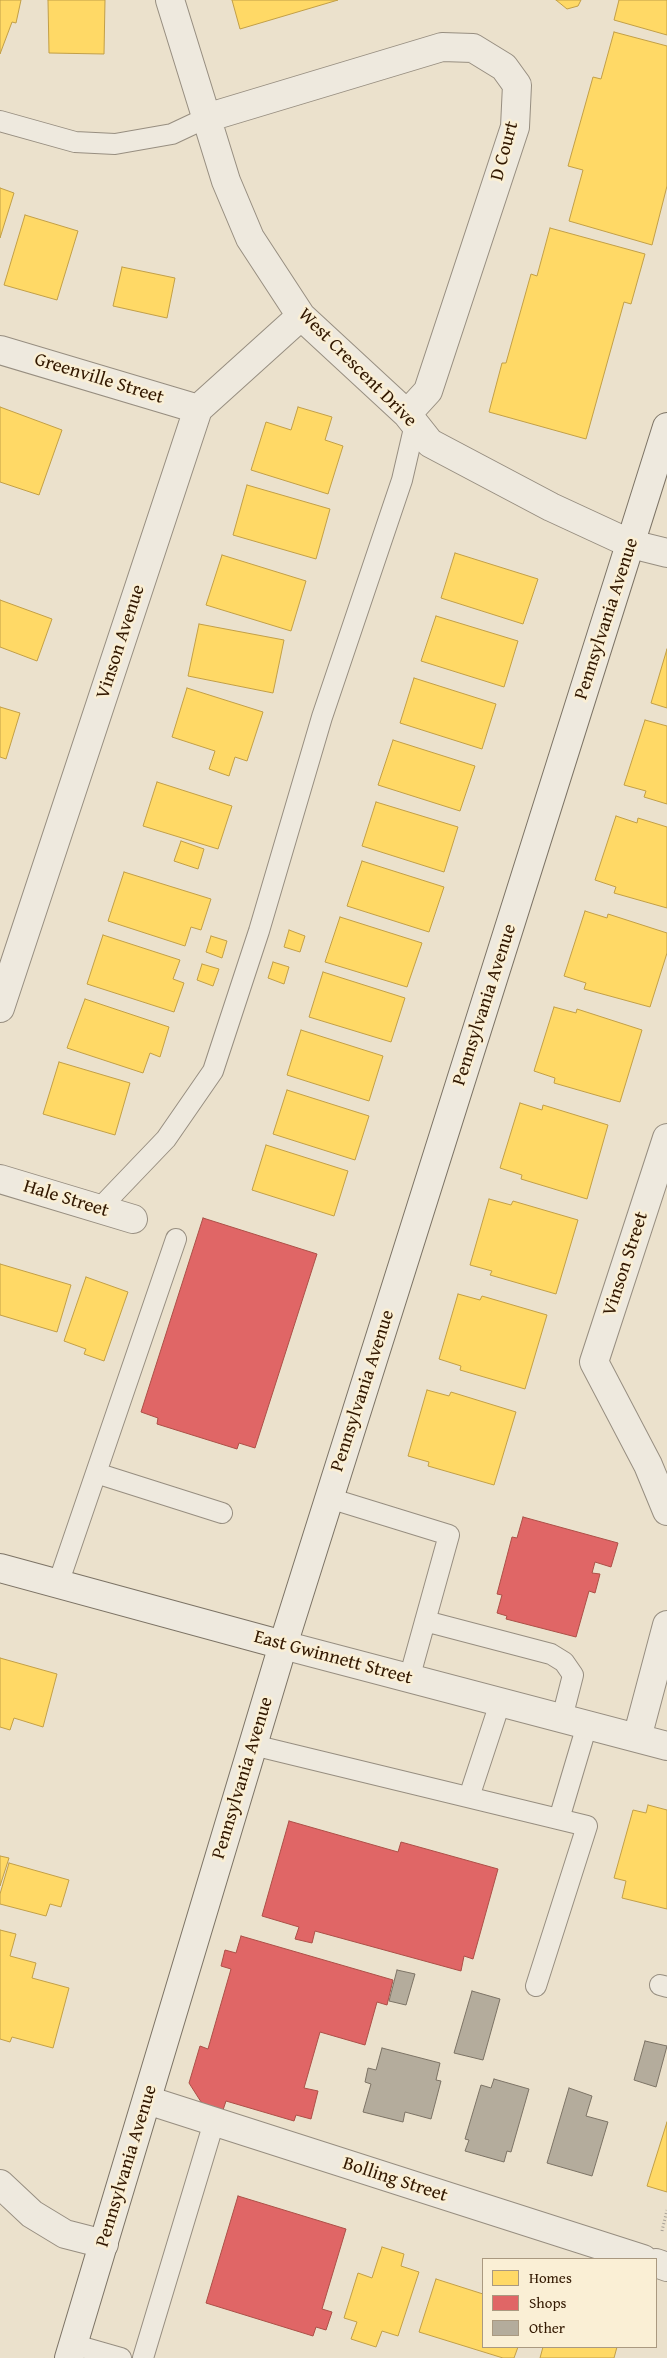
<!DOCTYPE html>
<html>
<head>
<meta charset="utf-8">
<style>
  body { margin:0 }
  #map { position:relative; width:667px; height:2358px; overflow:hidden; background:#ebe1cc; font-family:"Gentium Book Plus",serif }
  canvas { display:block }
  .legend { position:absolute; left:482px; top:2258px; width:175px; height:90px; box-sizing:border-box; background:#faefd5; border:1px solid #aa9980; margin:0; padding:6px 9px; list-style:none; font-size:15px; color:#321800 }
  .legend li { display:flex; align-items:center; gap:10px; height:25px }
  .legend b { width:25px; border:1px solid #aa9980 }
</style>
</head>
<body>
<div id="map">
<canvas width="667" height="2358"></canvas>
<ul class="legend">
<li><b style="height:14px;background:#ffd966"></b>Homes</li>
<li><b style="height:14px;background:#e06666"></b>Shops</li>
<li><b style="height:14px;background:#b4ac9c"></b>Other</li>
</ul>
</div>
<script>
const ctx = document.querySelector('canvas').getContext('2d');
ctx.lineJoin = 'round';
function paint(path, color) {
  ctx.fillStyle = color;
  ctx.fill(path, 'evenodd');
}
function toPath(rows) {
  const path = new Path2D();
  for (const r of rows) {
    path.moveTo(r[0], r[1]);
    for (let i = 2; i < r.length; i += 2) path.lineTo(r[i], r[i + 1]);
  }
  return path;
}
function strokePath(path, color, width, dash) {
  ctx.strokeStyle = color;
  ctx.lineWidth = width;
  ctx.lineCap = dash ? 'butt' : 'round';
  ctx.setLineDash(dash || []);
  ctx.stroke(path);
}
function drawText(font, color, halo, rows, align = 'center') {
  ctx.font = font + ' "Gentium Book Plus",serif';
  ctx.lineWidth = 5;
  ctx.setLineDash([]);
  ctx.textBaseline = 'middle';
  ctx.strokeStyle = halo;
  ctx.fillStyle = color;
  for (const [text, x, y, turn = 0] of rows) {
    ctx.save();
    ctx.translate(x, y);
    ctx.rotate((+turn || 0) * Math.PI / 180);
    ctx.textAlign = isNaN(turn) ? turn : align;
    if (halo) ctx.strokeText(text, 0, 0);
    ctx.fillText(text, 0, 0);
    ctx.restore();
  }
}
const homes = toPath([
  [0,0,21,0,16,23,12,22,0,54,0,0],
  [48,0,105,0,104,54,49,53,48,0],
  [232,0,338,0,240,29,232,0],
  [556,0,581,0,578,6,567,9,556,0],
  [619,0,667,0,667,35,614,20,619,0],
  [614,32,667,46,667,186,652,245,569,221,583,170,568,166,593,77,601,79,614,32],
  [0,188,14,193,0,238,0,188],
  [25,215,78,231,57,300,4,285,25,215],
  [550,228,645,254,631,304,624,302,586,439,489,412,502,363,506,363,531,274,537,276,550,228],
  [122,267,175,278,167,318,113,306,122,267],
  [0,407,62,430,39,495,0,482,0,407],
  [298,407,332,417,325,440,343,446,328,494,251,470,266,422,291,430,298,407],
  [247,485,330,509,316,559,233,535,247,485],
  [455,553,538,579,523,624,441,598,455,553],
  [222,555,306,581,291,631,206,605,222,555],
  [0,600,52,619,37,661,0,647,0,600],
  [436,616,518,641,504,687,421,661,436,616],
  [199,624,284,640,273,693,188,676,199,624],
  [667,649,667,708,651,703,667,649],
  [414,678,496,704,482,749,400,723,414,678],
  [187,688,263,712,247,761,235,757,229,776,209,769,215,751,172,737,187,688],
  [0,707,20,713,6,759,0,757,0,707],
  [645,720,667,726,667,804,644,797,646,791,624,785,645,720],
  [393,740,475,766,460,811,378,785,393,740],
  [157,782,232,806,218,849,143,826,157,782],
  [376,802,458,827,444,872,362,846,376,802],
  [616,816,637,823,638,818,667,827,667,908,614,893,616,887,595,880,616,816],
  [181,841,204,849,198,869,174,861,181,841],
  [362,861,444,887,429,932,347,906,362,861],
  [124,872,211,899,201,930,191,927,185,946,108,921,124,872],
  [585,911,607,918,608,914,667,933,667,953,650,1007,584,989,586,983,564,976,585,911],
  [340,917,422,943,407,987,325,962,340,917],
  [289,930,305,936,300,952,284,947,289,930],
  [103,935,180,960,173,979,184,983,174,1012,87,984,103,935],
  [211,936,227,941,222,958,206,952,211,936],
  [273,962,289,967,284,984,268,978,273,962],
  [202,964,219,969,213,986,197,980,202,964],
  [323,972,405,998,391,1042,309,1017,323,972],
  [85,999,169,1027,160,1057,150,1053,143,1073,67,1048,85,999],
  [554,1007,576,1013,577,1009,642,1030,620,1102,554,1083,555,1078,534,1071,554,1007],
  [301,1030,383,1056,369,1101,287,1075,301,1030],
  [59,1062,130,1083,115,1135,43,1114,59,1062],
  [287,1090,369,1116,355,1160,273,1134,287,1090],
  [520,1103,542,1110,543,1105,608,1125,587,1199,521,1179,522,1175,500,1168,520,1103],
  [266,1145,348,1171,334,1216,252,1190,266,1145],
  [489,1199,511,1205,513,1201,578,1220,556,1294,490,1275,492,1271,470,1265,489,1199],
  [0,1264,71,1285,57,1332,0,1315,0,1264],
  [86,1277,128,1292,104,1361,84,1354,86,1349,64,1341,86,1277],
  [458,1294,480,1300,482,1296,547,1315,525,1389,460,1370,461,1366,439,1359,458,1294],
  [427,1390,449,1396,451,1392,516,1412,494,1485,428,1466,429,1462,408,1456,427,1390],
  [0,1658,57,1674,43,1727,14,1718,10,1730,0,1727,0,1658],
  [648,1805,667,1810,667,1909,622,1898,626,1881,614,1878,633,1810,646,1813,648,1805],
  [0,1856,9,1858,0,1886,0,1856],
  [9,1863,69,1880,61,1907,50,1904,46,1916,0,1904,0,1894,9,1863],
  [0,1930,16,1934,10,1956,36,1963,32,1978,69,1988,53,2048,12,2037,10,2042,0,2039,0,1930],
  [667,2122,667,2192,647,2186,667,2122],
  [382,2247,404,2254,401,2266,419,2272,398,2336,382,2331,376,2347,351,2339,357,2322,344,2318,358,2273,372,2278,382,2247],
  [436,2279,483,2294,483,2347,518,2347,514,2358,503,2358,419,2332,436,2279],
  [543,2347,617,2347,614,2358,540,2358,543,2347]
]);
paint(homes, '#ffd966');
strokePath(homes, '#c29f47', 1);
const shops = toPath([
  [203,1218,317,1254,255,1448,239,1443,237,1449,157,1424,158,1418,141,1412,203,1218],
  [523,1517,618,1543,611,1567,595,1562,592,1573,600,1574,595,1593,589,1591,576,1637,506,1619,507,1616,497,1613,502,1595,497,1594,512,1537,517,1538,523,1517],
  [289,1821,398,1852,401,1842,498,1869,473,1959,464,1956,461,1971,315,1931,312,1943,295,1939,299,1927,262,1916,289,1821],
  [241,1936,393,1980,387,2005,377,2002,365,2045,320,2032,304,2088,318,2091,311,2119,296,2115,294,2121,226,2101,223,2110,203,2105,189,2083,200,2046,208,2049,231,1969,221,1966,225,1950,236,1953,241,1936],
  [238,2196,346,2229,322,2309,332,2312,326,2330,316,2327,313,2336,206,2303,238,2196]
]);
paint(shops, '#e06666');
strokePath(shops, '#ac4f47', 1);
const building = toPath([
  [397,1970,415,1974,406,2005,389,2001,397,1970],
  [472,1991,500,1999,483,2060,454,2053,472,1991],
  [645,2041,667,2046,656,2087,634,2080,645,2041],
  [382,2048,440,2063,436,2080,441,2081,431,2119,405,2112,403,2122,363,2112,371,2084,365,2082,368,2068,376,2070,382,2048],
  [494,2079,529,2089,511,2152,507,2151,504,2162,465,2151,469,2140,465,2139,481,2085,491,2088,494,2079],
  [569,2088,592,2096,586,2116,608,2122,592,2176,547,2163,569,2088]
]);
paint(building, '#b4ac9c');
strokePath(building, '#7c7365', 1);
const service = toPath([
  [0,121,75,142,115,144,172,134,206,118],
  [99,1209,166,1139,213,1071,259,931,322,717,402,480,415,424],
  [96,1473,222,1513],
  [329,1498,449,1535,409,1679],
  [58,1584,176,1239],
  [425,1621,551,1654,564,1662,573,1675,562,1718],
  [253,1745,587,1826,536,1986],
  [469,1797,500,1703],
  [559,1819,587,1725],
  [660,1985,667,1987],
  [72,2344,121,2358],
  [143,2358,214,2122]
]);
const minor = toPath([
  [170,0,226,181,250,238,301,316,407,414,430,443,551,507,631,544,667,553],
  [206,118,442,47,473,48,504,67,517,85,515,127,428,391,407,414],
  [0,350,198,409],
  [0,1008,198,409,301,316],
  [667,1138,594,1362,648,1465,667,1511],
  [0,1179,133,1219],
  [283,1645,667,1746],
  [637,1738,667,1625],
  [147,2100,643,2259],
  [656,2263,667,2267]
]);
const tertiary = toPath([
  [0,2184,32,2214,65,2234,104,2244]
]);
const secondary = toPath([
  [0,1568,283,1645],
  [69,2358,283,1645,667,427]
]);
strokePath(service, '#978e80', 22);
strokePath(minor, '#978e80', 30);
strokePath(tertiary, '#978e80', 30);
strokePath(secondary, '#7c7365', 30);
strokePath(toPath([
  [662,2231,667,2210]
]), '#a8a197', 3, [1, 2.5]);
strokePath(service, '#eee9de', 20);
strokePath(minor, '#eee9de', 28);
strokePath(tertiary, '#eee9de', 28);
strokePath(secondary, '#eee9de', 28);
drawText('19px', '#321800', '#faefd5', [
  ["D Court",505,151,-75],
  ["West Crescent Drive",357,368,45],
  ["Greenville Street",99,379,17],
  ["Pennsylvania Avenue",607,619,-72],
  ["Vinson Avenue",121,642,-72],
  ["Pennsylvania Avenue",485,1005,-72],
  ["Hale Street",66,1199,17],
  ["Vinson Street",626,1264,-72],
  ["Pennsylvania Avenue",363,1391,-72],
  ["East Gwinnett Street",333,1658,15],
  ["Pennsylvania Avenue",243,1778,-73],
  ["Pennsylvania Avenue",127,2166,-73],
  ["Bolling Street",395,2180,18]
]);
</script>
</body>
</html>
